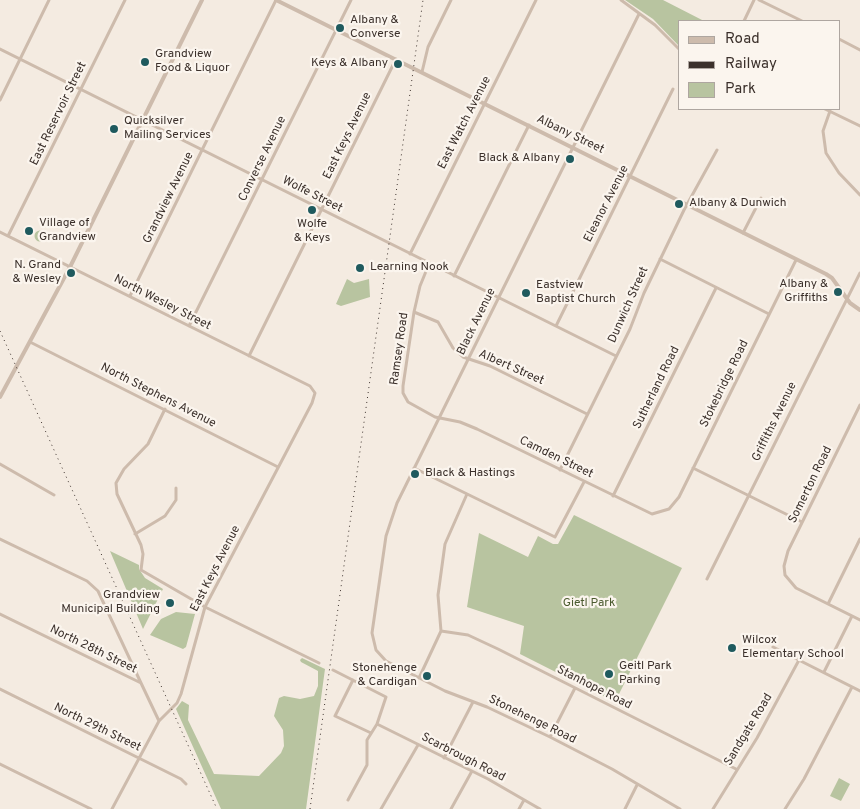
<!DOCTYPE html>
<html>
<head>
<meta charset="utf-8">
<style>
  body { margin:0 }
  #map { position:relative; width:860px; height:809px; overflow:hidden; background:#f4ebe1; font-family:Overpass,sans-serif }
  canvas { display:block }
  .legend { position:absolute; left:678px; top:20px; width:162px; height:90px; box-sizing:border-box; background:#fbf5ee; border:1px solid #aea6a0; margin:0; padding:6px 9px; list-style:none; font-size:15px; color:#3b302b }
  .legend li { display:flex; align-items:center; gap:10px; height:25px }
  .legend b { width:25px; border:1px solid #aea6a0 }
</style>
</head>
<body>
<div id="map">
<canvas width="860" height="809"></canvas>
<ul class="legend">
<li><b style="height:6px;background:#cdbbac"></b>Road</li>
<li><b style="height:6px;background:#3b302b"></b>Railway</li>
<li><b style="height:14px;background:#b8c4a0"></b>Park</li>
</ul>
</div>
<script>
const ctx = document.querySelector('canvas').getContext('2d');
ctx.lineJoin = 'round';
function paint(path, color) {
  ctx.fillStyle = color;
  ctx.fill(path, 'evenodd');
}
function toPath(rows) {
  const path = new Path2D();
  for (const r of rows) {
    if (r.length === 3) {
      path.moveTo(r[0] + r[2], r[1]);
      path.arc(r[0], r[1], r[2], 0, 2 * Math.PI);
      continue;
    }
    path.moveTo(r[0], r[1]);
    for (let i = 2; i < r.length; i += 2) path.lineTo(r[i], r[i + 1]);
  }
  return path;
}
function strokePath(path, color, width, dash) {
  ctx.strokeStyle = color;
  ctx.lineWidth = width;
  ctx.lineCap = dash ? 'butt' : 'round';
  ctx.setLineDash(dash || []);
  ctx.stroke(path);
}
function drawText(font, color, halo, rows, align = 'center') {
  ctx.font = font + ' Overpass,sans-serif';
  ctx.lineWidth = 4.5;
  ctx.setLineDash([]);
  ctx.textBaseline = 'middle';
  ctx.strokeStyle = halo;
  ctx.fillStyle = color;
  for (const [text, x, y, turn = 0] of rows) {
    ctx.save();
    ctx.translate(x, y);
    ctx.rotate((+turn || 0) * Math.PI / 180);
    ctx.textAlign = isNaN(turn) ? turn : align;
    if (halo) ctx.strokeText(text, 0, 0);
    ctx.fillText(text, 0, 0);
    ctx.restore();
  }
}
paint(toPath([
  [625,0,663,0,704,21,679,21,679,46,653,19],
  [40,236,5.5],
  [347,279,354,283,369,279,370,297,341,306,336,304],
  [574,515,682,568,615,702,520,654,524,626,467,607,479,533,528,557,538,536,553,544,558,544],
  [110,551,139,565,139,569,145,578,163,589,143,629],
  [176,612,195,614,186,647,183,649,150,635,161,619],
  [302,658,325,669,306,809,221,809,176,709,182,701,189,705,188,720,214,774,259,776,281,753,284,746,283,730,274,716,279,698,284,696,300,699,314,696,318,686,318,671,301,662,300,660],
  [839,778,850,784,841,801,830,796]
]), '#b8c4a0');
strokePath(toPath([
  [621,0,655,25,679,49],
  [759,0,802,21],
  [639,14,397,503,386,536,372,633,376,650,386,661,445,691,487,707,550,737,612,769,680,809],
  [744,21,754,0],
  [839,39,860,50],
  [0,49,616,356],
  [422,72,428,47,451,0],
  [0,100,49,0],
  [825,109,860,126],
  [830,111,823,131,826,153,839,173,860,195],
  [0,232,310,386,315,393,312,403,205,607,181,694,177,703,159,721,112,809],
  [743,233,761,198],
  [8,236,125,0],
  [410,254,536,0],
  [660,259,769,314],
  [429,264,420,286,414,312,403,386,403,393,408,402,435,417,460,422,477,429,652,514,669,509,679,497,796,260],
  [454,276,529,125],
  [130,296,276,0],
  [414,312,438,322,453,348,463,357,490,366,587,414],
  [189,326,351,0],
  [556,326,673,89],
  [30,342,278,467],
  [249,356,396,59],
  [860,405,788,551,784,566,785,575,796,588,860,620],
  [165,409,148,444,124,469,116,483,117,494,141,545,143,554,141,570,205,607,319,663],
  [0,464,54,495],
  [414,468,555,537,584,482],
  [693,468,802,522],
  [560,470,630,329,644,293,684,210,717,150],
  [613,496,716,288],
  [135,534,165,516,176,500,176,488],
  [0,539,87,581,98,591,141,683],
  [707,579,860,273],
  [828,604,860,539],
  [0,614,141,683,159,721],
  [441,631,468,635,498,649,736,769],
  [773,647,860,691],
  [333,670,386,697,377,724,367,740,367,765,348,800],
  [824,672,852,616],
  [419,678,441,631,438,595,445,544,467,494],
  [353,680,335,716,371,733],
  [0,689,181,779,186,784],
  [377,724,488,779,540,809],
  [550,737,575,688],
  [444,758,473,702],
  [0,764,91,809],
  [381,809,418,745],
  [451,809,472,771],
  [519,809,524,800],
  [625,809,637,785],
  [713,809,757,738,799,660],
  [785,809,804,779,852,687]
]), '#cdbbac', 3);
strokePath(toPath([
  [276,0,826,274,832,278,850,303,860,310],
  [0,397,70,267,202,0]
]), '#cdbbac', 4);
strokePath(toPath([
  [0,331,217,809],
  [310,809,423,0]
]), '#3b302b', 1, [1, 4]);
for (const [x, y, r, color] of [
  [340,28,5,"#1f5a5e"],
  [145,62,5,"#1f5a5e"],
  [398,64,5,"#1f5a5e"],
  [114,129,5,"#1f5a5e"],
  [570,159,5,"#1f5a5e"],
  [679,204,5,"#1f5a5e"],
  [312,210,5,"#1f5a5e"],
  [29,231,5,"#1f5a5e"],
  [360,268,5,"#1f5a5e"],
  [71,273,5,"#1f5a5e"],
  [838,292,5,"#1f5a5e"],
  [526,293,5,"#1f5a5e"],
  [415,474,5,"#1f5a5e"],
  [170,603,5,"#1f5a5e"],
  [732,648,5,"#1f5a5e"],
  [609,674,5,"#1f5a5e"],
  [427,676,5,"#1f5a5e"]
]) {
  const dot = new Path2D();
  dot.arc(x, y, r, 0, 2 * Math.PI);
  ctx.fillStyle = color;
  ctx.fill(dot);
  strokePath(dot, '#fbf5ee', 2);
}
drawText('12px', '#3b302b', '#fbf5ee', [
  ["Albany &",350,21],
  ["Converse",350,35],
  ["Grandview",155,55],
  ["Food & Liquor",155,69],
  ["Keys & Albany",388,64,"right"],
  ["Quicksilver",124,122],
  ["Mailing Services",124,136],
  ["Black & Albany",560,159,"right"],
  ["Albany & Dunwich",689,204],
  ["Village of",39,224],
  ["Grandview",39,238],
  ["Wolfe",312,225,"center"],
  ["& Keys",312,239,"center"],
  ["N. Grand",61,266,"right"],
  ["& Wesley",61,280,"right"],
  ["Learning Nook",370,268],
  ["Albany &",828,285,"right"],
  ["Griffiths",828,299,"right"],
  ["Eastview",536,286],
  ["Baptist Church",536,300],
  ["Black & Hastings",425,474],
  ["Grandview",160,596,"right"],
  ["Municipal Building",160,610,"right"],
  ["Wilcox",742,641],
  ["Elementary School",742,655],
  ["Geitl Park",619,667],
  ["Parking",619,681],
  ["Stonehenge",417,669,"right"],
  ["& Cardigan",417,683,"right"]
], 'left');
drawText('12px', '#3b302b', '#fbf5ee', [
  ["East Reservoir Street",59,114,-64],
  ["East Watch Avenue",465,123,-63],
  ["Albany Street",570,135,26],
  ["East Keys Avenue",348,136,-64],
  ["Converse Avenue",263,159,-64],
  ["Wolfe Street",312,195,27],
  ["Grandview Avenue",169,198,-64],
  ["Eleanor Avenue",607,204,-63],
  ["North Wesley Street",162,303,27],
  ["Dunwich Street",629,305,-66],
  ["Black Avenue",477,322,-64],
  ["Ramsey Road",400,349,-82],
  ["Albert Street",511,368,24],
  ["Stokebridge Road",725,384,-64],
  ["Sutherland Road",657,388,-64],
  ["North Stephens Avenue",158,396,27],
  ["Griffiths Avenue",775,422,-64],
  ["Camden Street",556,458,26],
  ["Somerton Road",811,485,-64],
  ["East Keys Avenue",216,569,-63],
  ["North 28th Street",93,650,26],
  ["Stanhope Road",594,688,27],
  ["Stonehenge Road",532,720,26],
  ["North 29th Street",97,728,26],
  ["Sandgate Road",749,730,-59],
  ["Scarbrough Road",463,758,27]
]);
drawText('12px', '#4a5a2e', '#fbf5ee', [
  ["Gietl Park",589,604]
]);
</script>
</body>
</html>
